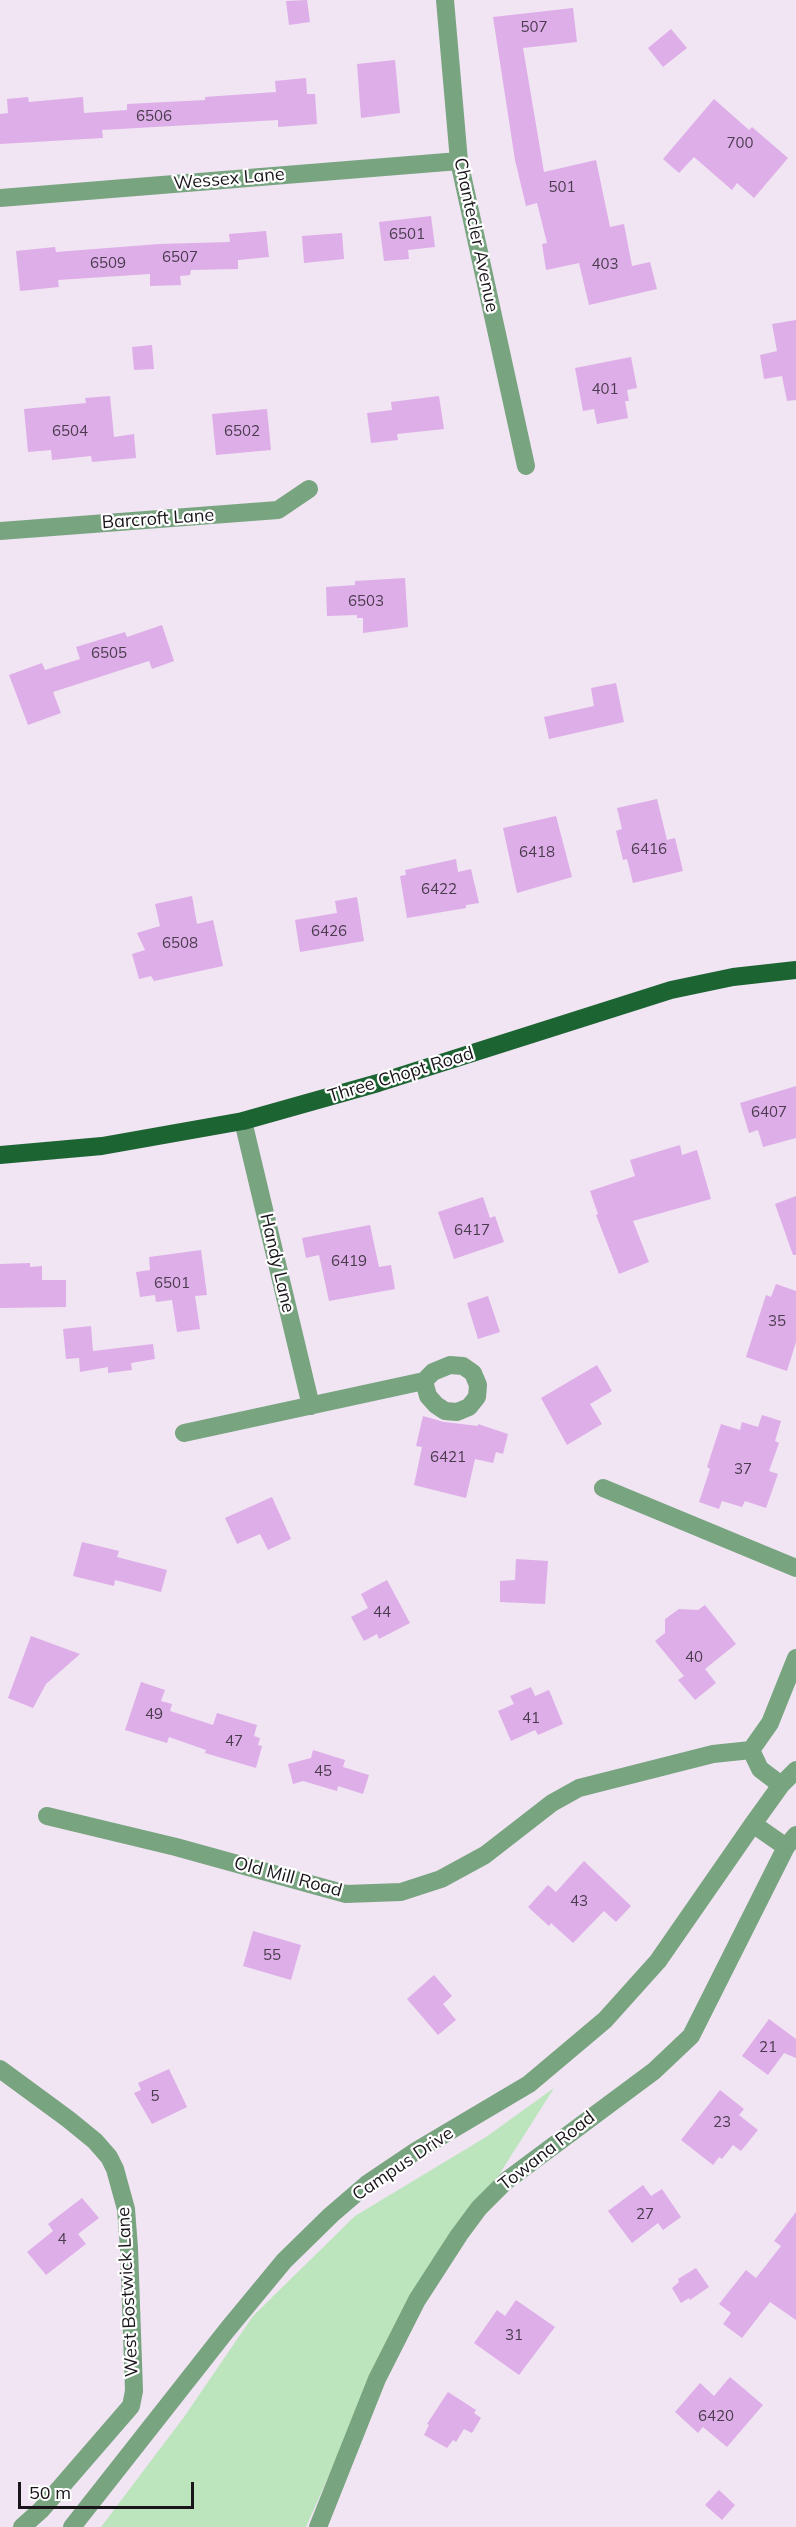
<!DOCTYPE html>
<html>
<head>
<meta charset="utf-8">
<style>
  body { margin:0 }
  #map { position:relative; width:796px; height:2527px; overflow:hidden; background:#f1e4f3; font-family:Mulish,sans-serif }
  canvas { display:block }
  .scale { position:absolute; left:18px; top:2482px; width:176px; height:27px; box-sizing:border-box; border:3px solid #19151a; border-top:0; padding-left:8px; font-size:18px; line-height:21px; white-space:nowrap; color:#19151a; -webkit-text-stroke:4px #fff; paint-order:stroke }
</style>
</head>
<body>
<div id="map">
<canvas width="796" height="2527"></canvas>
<div class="scale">50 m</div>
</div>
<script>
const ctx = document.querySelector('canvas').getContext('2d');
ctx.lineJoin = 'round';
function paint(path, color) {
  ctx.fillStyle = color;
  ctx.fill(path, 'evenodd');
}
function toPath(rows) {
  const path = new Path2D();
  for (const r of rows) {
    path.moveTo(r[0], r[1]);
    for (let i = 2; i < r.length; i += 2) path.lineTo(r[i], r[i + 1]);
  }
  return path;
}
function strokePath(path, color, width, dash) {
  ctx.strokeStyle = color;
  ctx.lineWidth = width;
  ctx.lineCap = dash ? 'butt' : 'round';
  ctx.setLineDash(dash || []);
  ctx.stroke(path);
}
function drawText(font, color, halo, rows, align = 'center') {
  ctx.font = font + ' Mulish,sans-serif';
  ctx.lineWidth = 4.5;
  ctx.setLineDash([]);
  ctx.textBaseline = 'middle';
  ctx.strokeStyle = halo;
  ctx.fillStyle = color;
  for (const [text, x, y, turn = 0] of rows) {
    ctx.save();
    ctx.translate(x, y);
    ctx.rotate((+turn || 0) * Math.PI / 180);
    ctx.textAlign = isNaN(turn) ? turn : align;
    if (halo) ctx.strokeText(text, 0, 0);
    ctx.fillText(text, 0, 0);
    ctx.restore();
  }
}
paint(toPath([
  [554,2088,376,2369,306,2527,101,2527,184,2417,253,2316,355,2216,486,2137]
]), '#bce5bd');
paint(toPath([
  [307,0,310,22,289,25,286,1],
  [573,8,577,42,523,48,544,172,596,160,610,227,624,224,632,266,650,262,657,289,589,305,579,263,546,270,542,244,547,243,537,203,526,206,515,160,493,17],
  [671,29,687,48,663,67,648,48],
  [395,60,400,113,361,118,357,64],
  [306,78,307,94,315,94,317,124,278,127,278,120,102,130,103,138,0,144,0,114,8,113,7,99,28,97,29,102,83,97,84,113,127,110,127,104,205,100,205,97,276,92,275,81],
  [714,99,749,130,752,127,788,158,754,198,737,183,732,190,694,157,679,173,663,159],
  [431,216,435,247,408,250,409,259,384,261,379,222],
  [266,231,269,257,238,260,238,269,191,270,190,275,180,276,181,285,150,286,150,274,58,280,59,287,20,291,16,251,55,247,56,252,159,244,230,242,229,234],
  [342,233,344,259,304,263,302,236],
  [796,320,796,400,787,401,782,376,764,379,760,355,777,351,772,324],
  [152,345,154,369,134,370,132,347],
  [631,357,637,388,627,390,629,401,625,401,628,418,597,424,594,409,583,411,575,368],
  [110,396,114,437,134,434,136,458,92,462,91,456,52,460,51,450,28,452,24,409,86,403,85,398],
  [439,396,444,429,397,434,398,440,371,443,367,413,392,410,391,402],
  [267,409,271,450,216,455,212,414],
  [405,578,408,627,363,633,363,618,357,618,357,615,327,616,326,587,355,585,355,581],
  [162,625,174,661,152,669,149,661,53,692,61,713,28,725,9,675,42,663,45,670,80,659,76,647,125,632,127,637],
  [616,683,624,722,549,739,544,717,594,706,591,688],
  [657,799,667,840,675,838,683,871,633,883,627,859,623,860,616,831,622,829,617,808],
  [556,816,572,877,517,893,503,828],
  [456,859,458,872,471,869,479,903,466,905,466,908,407,918,400,876,406,875,405,870],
  [192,896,197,924,213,920,223,966,154,981,151,976,139,979,132,954,145,950,137,933,160,926,155,904],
  [357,897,364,941,300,952,295,920,337,913,335,901],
  [796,1086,796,1138,763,1147,758,1130,749,1133,740,1103],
  [680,1145,682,1155,697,1150,711,1199,633,1221,649,1262,619,1274,596,1215,598,1214,590,1191,635,1176,630,1160],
  [796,1196,796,1255,793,1255,775,1204],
  [483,1197,490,1218,495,1216,504,1242,454,1259,438,1212],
  [370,1225,379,1267,391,1265,395,1289,329,1301,319,1255,306,1258,302,1238],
  [201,1250,207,1295,195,1296,200,1329,177,1332,172,1300,156,1302,155,1295,140,1297,136,1272,150,1270,149,1257],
  [30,1263,30,1267,42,1266,42,1280,66,1280,66,1307,0,1308,0,1264],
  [776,1284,796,1291,796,1342,787,1371,746,1357,766,1295,771,1297],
  [488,1296,500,1332,478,1339,467,1303],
  [91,1326,93,1351,153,1344,155,1359,131,1363,132,1370,108,1373,108,1367,80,1372,79,1358,66,1359,63,1329],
  [597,1365,612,1391,590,1404,602,1424,567,1445,541,1398],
  [762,1415,781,1421,775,1441,779,1443,769,1471,778,1474,766,1508,745,1501,742,1507,722,1501,719,1509,699,1502,710,1469,707,1467,721,1424,740,1430,742,1422,758,1427],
  [423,1416,444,1422,478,1426,478,1424,508,1434,503,1454,496,1452,493,1463,475,1459,466,1498,414,1485,422,1447,416,1446],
  [272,1497,291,1539,268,1550,260,1534,237,1544,225,1518],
  [82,1542,119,1551,117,1557,167,1570,161,1592,115,1580,114,1586,73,1576],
  [516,1559,548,1561,545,1604,500,1602,500,1581,515,1580],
  [387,1580,410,1623,379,1639,377,1634,364,1641,351,1617,368,1608,361,1594],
  [705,1605,736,1644,705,1669,716,1683,695,1700,678,1680,684,1676,655,1641,665,1633,665,1619,679,1609,698,1610],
  [31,1636,80,1654,46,1684,33,1708,8,1698],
  [141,1682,165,1690,161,1701,172,1704,170,1711,213,1725,217,1713,257,1725,254,1736,260,1738,258,1745,262,1746,256,1768,205,1753,206,1750,169,1737,167,1743,125,1730],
  [531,1687,535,1696,549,1690,563,1724,538,1735,535,1730,511,1741,498,1711,514,1704,510,1696],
  [313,1750,345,1760,343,1767,369,1775,363,1794,338,1786,337,1791,303,1781,293,1784,288,1764,311,1758],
  [584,1861,631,1906,616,1922,604,1911,573,1943,551,1923,549,1926,528,1907,548,1885,556,1892],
  [253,1931,301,1945,291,1980,243,1966],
  [434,1975,452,1996,443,2004,456,2020,438,2035,407,1999],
  [769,2019,796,2039,796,2058,784,2053,768,2075,742,2056],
  [169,2069,187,2107,152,2124,134,2093,141,2090,138,2083],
  [720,2090,744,2109,739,2115,758,2130,741,2151,733,2145,722,2159,719,2157,713,2165,681,2140],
  [643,2185,651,2196,662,2189,681,2217,663,2230,658,2223,632,2243,608,2211],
  [82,2198,99,2218,78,2234,86,2244,46,2275,27,2252,53,2231,48,2224],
  [796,2212,796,2320,770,2302,742,2338,723,2324,731,2313,719,2304,746,2270,756,2278,781,2246,774,2241],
  [696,2268,709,2287,690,2300,689,2298,681,2303,672,2288,679,2282,678,2279],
  [516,2300,555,2327,519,2375,474,2343,497,2310,505,2316],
  [730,2377,763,2405,727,2447,703,2427,698,2433,675,2412,700,2383,714,2396],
  [448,2392,476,2410,474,2413,481,2418,472,2433,464,2429,456,2442,453,2440,447,2448,424,2435,429,2425,427,2424],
  [719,2490,735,2505,722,2520,705,2505]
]), '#deaee8');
strokePath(toPath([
  [445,0,459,161,526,466],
  [0,198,459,161],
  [0,531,278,510,309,489],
  [243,1121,311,1406],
  [184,1433,424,1381,428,1396,436,1405,445,1411,457,1412,469,1407,477,1397,478,1385,473,1373,463,1366,450,1365,433,1372,424,1381],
  [603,1488,796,1568],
  [781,1785,760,1769,751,1750,770,1723,796,1658],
  [47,1816,176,1847,346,1894,401,1892,441,1879,485,1855,552,1803,579,1788,713,1754,751,1750],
  [753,1824,786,1847],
  [0,2069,68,2119,95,2141,109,2157,115,2169,126,2209,129,2248,134,2391,131,2406,41,2510,22,2527],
  [72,2527,227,2330,284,2261,331,2215,367,2184,416,2151,529,2084,605,2020,658,1961,753,1824,781,1785,796,1770],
  [318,2527,377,2379,417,2300,459,2235,479,2208,506,2181,654,2071,691,2036,786,1847,796,1835]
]), '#78a480', 18);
strokePath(toPath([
  [0,1155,102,1146,243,1121,378,1083,671,990,733,977,796,970]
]), '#1d6433', 18);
drawText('15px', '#4a3b4e', null, [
  ["507",534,27],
  ["6506",154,116],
  ["700",740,143],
  ["501",562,187],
  ["6501",407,234],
  ["6507",180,257],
  ["6509",108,263],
  ["403",605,264],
  ["401",605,389],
  ["6504",70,431],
  ["6502",242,431],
  ["6503",366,601],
  ["6505",109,653],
  ["6416",649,849],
  ["6418",537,852],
  ["6422",439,889],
  ["6426",329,931],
  ["6508",180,943],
  ["6407",769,1112],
  ["6417",472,1230],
  ["6419",349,1261],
  ["6501",172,1283],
  ["35",777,1321],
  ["6421",448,1457],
  ["37",743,1469],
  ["44",382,1612],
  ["40",694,1657],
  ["49",154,1714],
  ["41",531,1718],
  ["47",234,1741],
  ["45",323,1771],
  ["43",579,1901],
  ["55",272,1955],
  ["21",768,2047],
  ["5",155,2096],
  ["23",722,2122],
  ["27",645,2214],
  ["4",62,2239],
  ["31",514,2335],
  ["6420",716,2416]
]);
drawText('18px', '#19151a', '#fff', [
  ["Wessex Lane",229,179,-5],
  ["Chantecler Avenue",476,235,78],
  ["Barcroft Lane",158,519,-4],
  ["Three Chopt Road",401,1075,-17],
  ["Handy Lane",277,1263,77],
  ["Old Mill Road",288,1877,15],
  ["Towana Road",547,2151,-38],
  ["Campus Drive",403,2164,-34],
  ["West Bostwick Lane",128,2292,-93]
]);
</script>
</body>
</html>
